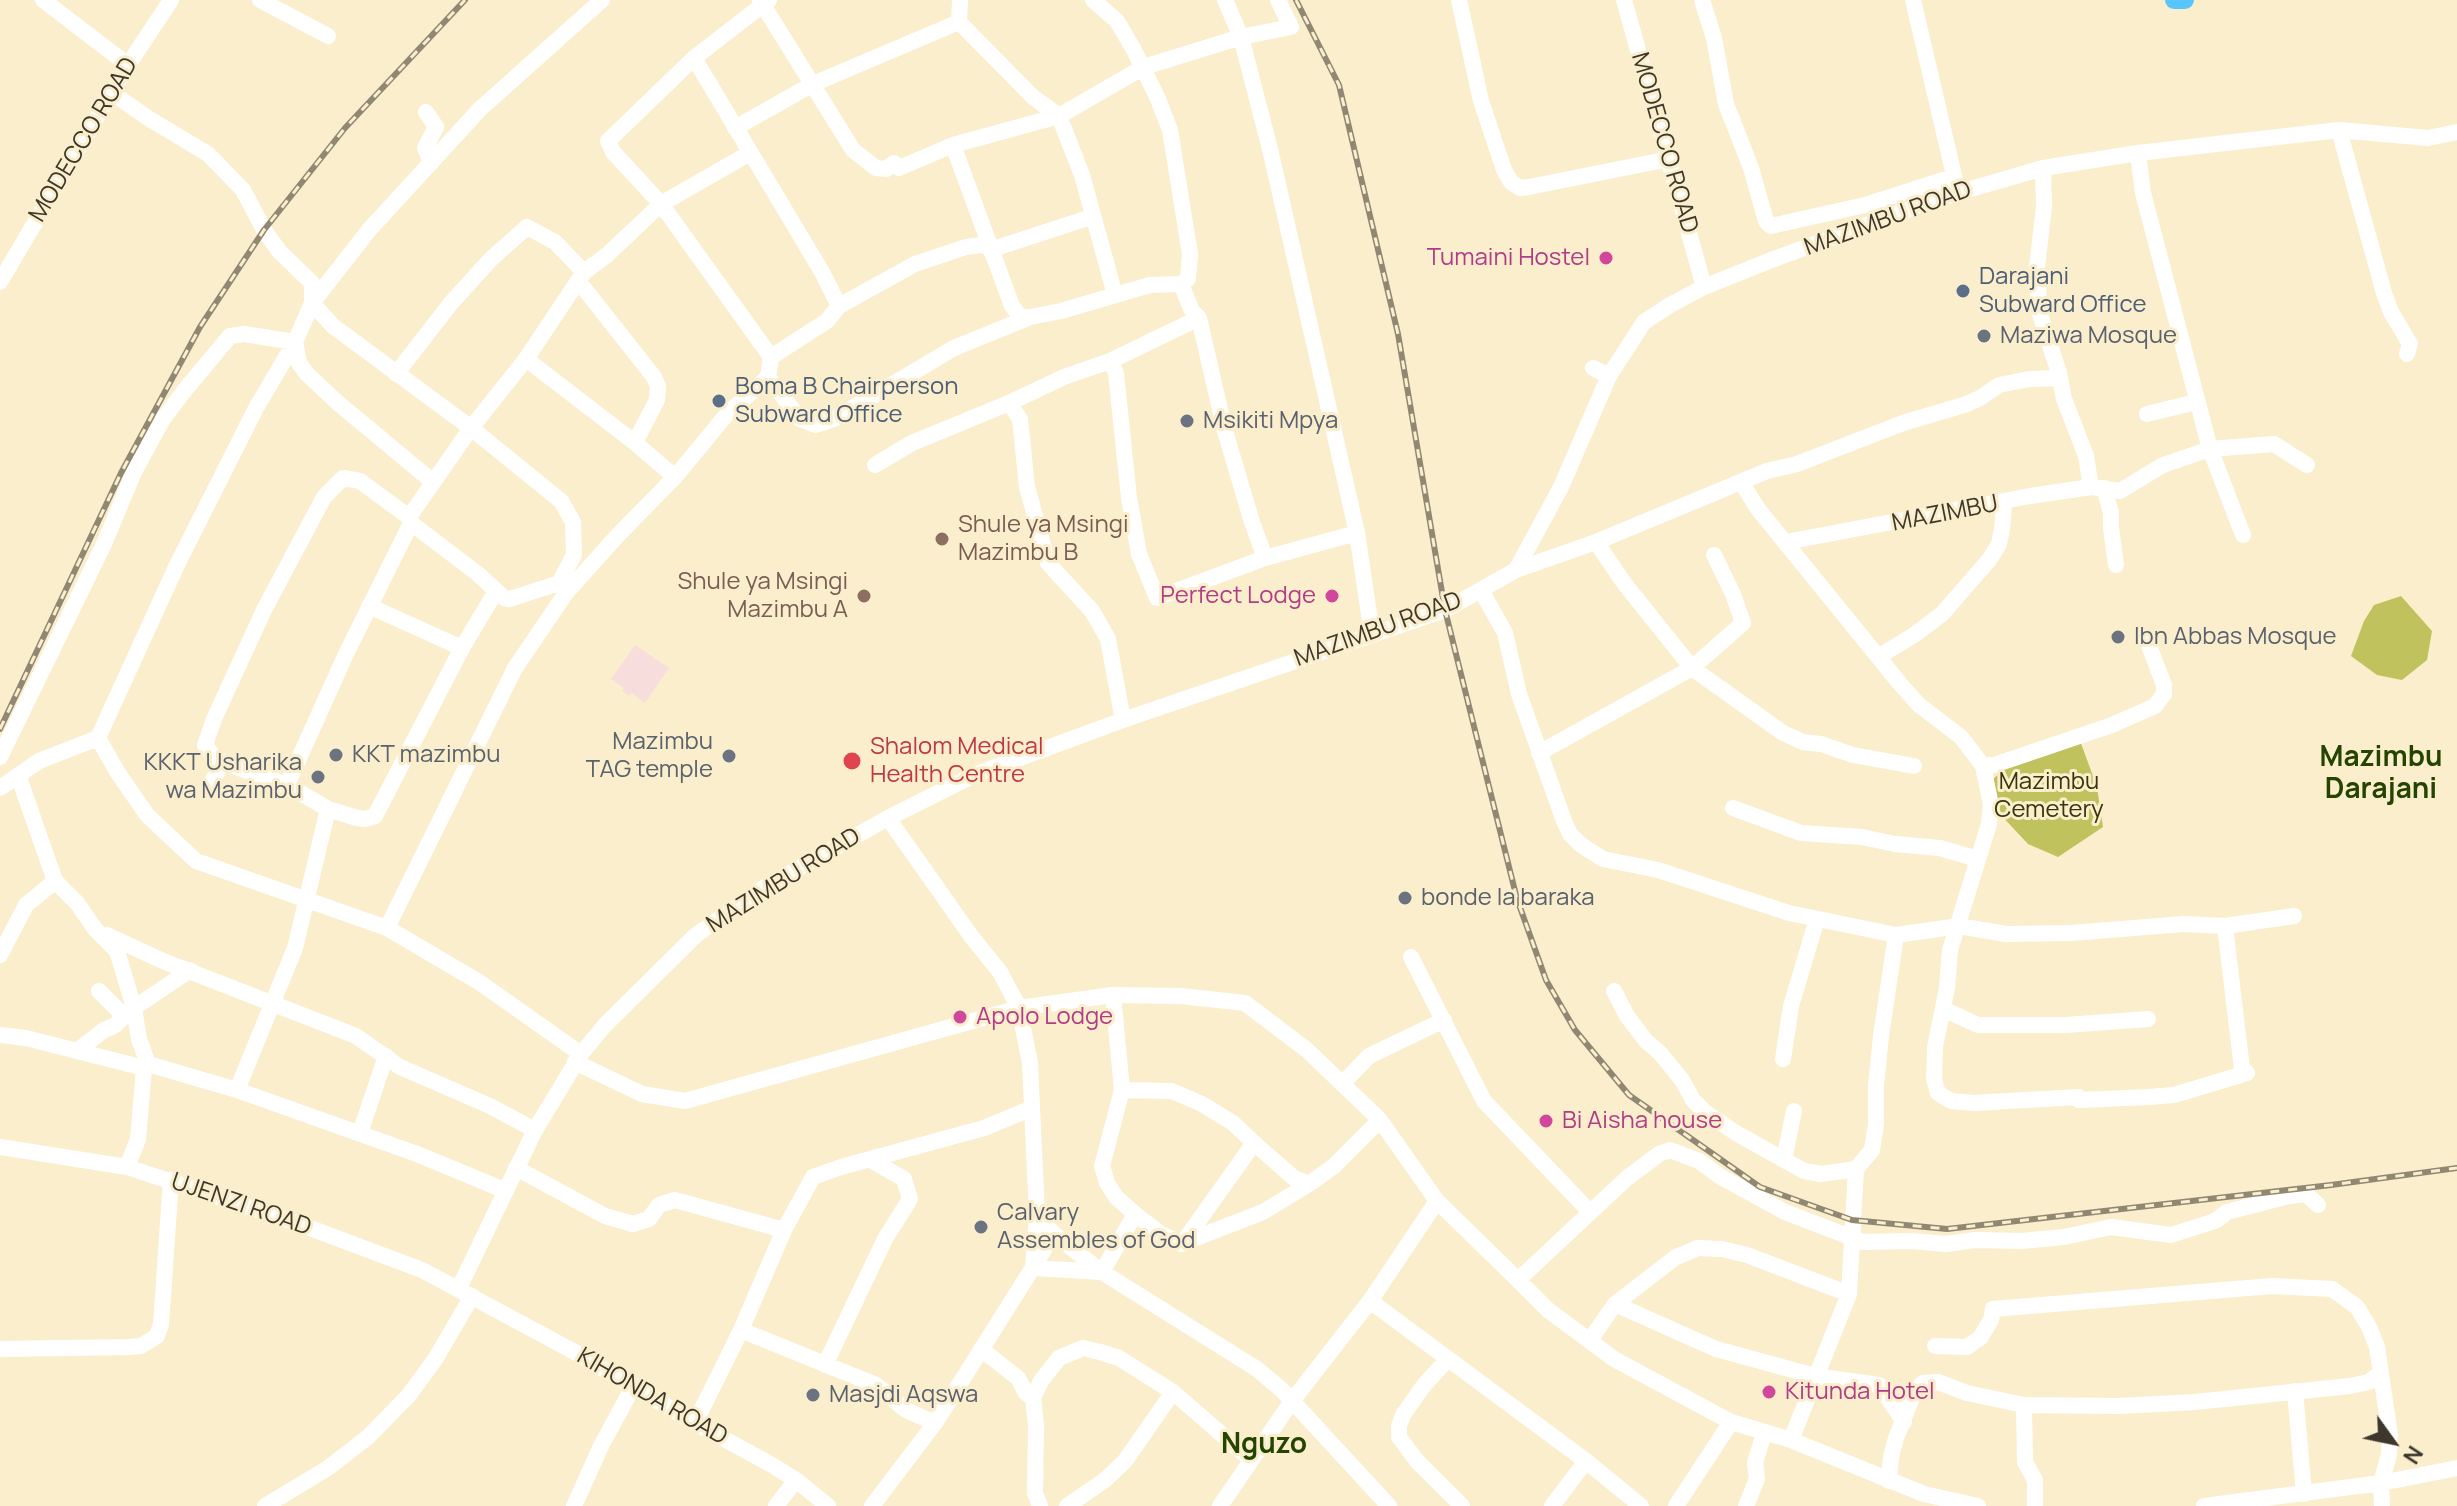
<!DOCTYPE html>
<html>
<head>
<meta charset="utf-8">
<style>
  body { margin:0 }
  #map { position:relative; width:2457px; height:1506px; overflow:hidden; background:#faeecd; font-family:Manrope,sans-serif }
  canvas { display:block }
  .north { position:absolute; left:2353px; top:1402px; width:80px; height:80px; -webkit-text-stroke:6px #faeecd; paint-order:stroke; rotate:123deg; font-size:22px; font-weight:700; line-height:32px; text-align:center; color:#3d382b }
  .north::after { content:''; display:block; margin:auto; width:28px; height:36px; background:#3d382b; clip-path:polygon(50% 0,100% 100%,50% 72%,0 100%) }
</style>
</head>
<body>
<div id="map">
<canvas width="2457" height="1506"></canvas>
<div class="north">N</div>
</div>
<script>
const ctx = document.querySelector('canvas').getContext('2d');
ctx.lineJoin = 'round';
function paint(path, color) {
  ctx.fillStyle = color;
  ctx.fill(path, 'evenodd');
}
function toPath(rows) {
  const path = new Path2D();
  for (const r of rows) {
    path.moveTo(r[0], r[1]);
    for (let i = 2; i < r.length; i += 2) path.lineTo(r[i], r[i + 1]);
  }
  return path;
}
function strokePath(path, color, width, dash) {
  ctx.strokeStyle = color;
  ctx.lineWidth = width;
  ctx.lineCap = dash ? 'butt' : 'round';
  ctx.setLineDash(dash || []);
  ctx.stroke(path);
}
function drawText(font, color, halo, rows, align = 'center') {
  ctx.font = font + ' Manrope,sans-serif';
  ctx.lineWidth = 6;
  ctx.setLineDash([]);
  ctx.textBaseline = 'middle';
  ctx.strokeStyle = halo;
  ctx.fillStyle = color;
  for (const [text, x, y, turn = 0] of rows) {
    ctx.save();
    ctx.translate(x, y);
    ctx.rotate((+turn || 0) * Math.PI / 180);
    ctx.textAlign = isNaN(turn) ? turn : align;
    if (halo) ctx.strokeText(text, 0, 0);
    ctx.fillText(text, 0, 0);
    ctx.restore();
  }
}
paint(toPath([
  [635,645,669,668,645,703,632,693,629,696,622,691,624,688,611,679]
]), '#f8dddd');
paint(toPath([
  [2401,596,2432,631,2427,660,2402,680,2377,675,2351,656,2364,621,2374,605],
  [2079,738,2097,787,2103,827,2058,857,2028,844,1999,813,1991,781,2024,751]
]), '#c0c25e');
strokePath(toPath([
  [2174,0,2185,0]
]), '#59c5fe', 18);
strokePath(toPath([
  [43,0,128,65],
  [260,0,328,36],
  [760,0,853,150,876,168,886,169,894,163,899,168,953,145,1059,116,1144,67,1241,37,1291,27,1278,0],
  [769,0,694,58,608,141,613,152,661,204,771,357,768,377,800,419,816,425,834,419,954,348,1030,317,1061,311,1150,285,1181,284,1192,311,1199,318,1225,431,1252,522,1265,558],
  [1093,0,1117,21,1134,50,1158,99,1170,130,1190,254,1188,279,1181,284],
  [1225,0,1241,37,1270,149,1357,533,1372,634],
  [1459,0,1481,101,1504,170,1511,182,1520,188,1529,187,1669,159],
  [1624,0,1704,287],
  [1702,0,1714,38,1726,104,1751,168,1766,221,1771,226,1865,205,1952,177],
  [1913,0,1956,184],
  [959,22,1033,97,1059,116,1082,175,1115,295],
  [694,58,822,272,839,306,827,321,771,357],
  [112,93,148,118,208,154,243,190,264,230,279,251,312,283,312,303,333,326,471,428,561,501,573,522,574,555,559,583],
  [426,112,436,127,425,148,431,163],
  [735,128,813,84,959,22,960,0],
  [2339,130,2384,293,2391,312,2410,344,2407,354],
  [953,145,1012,306,1022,318,1030,317],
  [2043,168,2044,206,2037,267,2039,311,2059,373,2064,399,2086,456,2091,487],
  [990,250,1091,217],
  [0,282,128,65,171,0],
  [579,282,654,377,658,386,657,400,635,442],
  [839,306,915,264,966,247,990,244],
  [526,359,634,442,675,477],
  [1110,361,1116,373,1129,498,1139,554,1157,598,1265,558,1357,533],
  [1593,368,1609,376],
  [396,374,451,303,491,259,527,227,555,242,584,272],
  [1009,403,1020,419,1027,487,1048,563,1092,611,1108,639,1123,720],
  [2147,414,2196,402],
  [875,465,912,443,1009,403,1064,377,1110,361,1199,318],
  [1741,482,1758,509,1901,685,1919,705,1961,737,1983,766,1991,805,1989,824,1950,950,1947,988,1935,1047,1934,1080,1938,1093,1951,1101,1974,1103,2078,1097,2079,1100,2149,1097,2174,1095,2247,1073,2242,1069,2225,926],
  [2104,488,2111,513,2111,528,2116,565],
  [409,517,360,481,343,478,324,497,264,610,214,719,205,745,213,756,222,762,287,785,328,809,357,818,365,819,375,816,462,648,496,591],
  [411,523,478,574,504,598,510,599,559,583,564,590],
  [2243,535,2210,449,2274,444,2307,465],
  [1596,542,1624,583,1692,668,1783,733,1803,742,1821,744,1853,755,1914,766],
  [1786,542,2030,496,2091,487,2120,491,2163,465,2210,449,2143,193,2138,153],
  [1516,570,1596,542,1767,471,1797,464,1903,423,1967,404,1980,398,1999,385,2029,379,2060,378],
  [1481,590,1505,633,1519,694,1564,821,1570,834,1581,845,1603,859,1658,870,1789,913,1896,935,1959,926,2006,934,2071,933,2184,924,2225,926,2294,916],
  [369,606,462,648],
  [1878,657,1914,635,1942,614,1989,560,1999,544,2002,530,2004,503],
  [1539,753,1692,668,1743,623,1733,594,1714,555],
  [0,757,104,544,134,472,163,419,184,391,230,336,244,334,295,342,299,363,307,374,338,403,433,482],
  [1983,766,1994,765,2112,725,2155,706,2164,694,2164,685,2148,643],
  [18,775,55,881,77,903,95,929,117,951,134,1008,139,1039,148,1064,237,1090,295,948,328,809],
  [287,785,346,654,411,523,409,517,471,428,526,359,584,272,607,255,661,204,750,153],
  [0,788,39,761,98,738],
  [208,791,222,762],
  [1733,808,1801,833,1862,837,1895,844,1940,848,1977,859],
  [888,818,971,936,1000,972,1019,1008,1030,1063,1037,1216,1054,1234,1102,1272,1257,1369,1282,1390,1389,1506],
  [387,928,515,668,566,593,619,534,675,477,727,414,768,377],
  [107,935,163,961,356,1036,400,1067,490,1106,535,1130],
  [0,955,26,905,55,881],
  [1411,957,1484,1101,1589,1211],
  [99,991,125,1017],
  [1614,991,1627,1016,1646,1041,1660,1053,1682,1080,1693,1100,1705,1112,1736,1133,1804,1171,1821,1174,1856,1169],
  [1113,995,1122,1090,1102,1166,1107,1183,1116,1197,1135,1214,1161,1234,1182,1244,1254,1143,1233,1123,1202,1104,1172,1091,1122,1090],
  [1943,1009,1978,1025,2066,1025,2148,1019],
  [0,1035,26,1038,144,1068,148,1064],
  [77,1051,104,1030,114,1026,134,1008,190,970],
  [581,1054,479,982,387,928,196,861,147,815,118,773,98,738,176,567,256,408,295,342,312,303,369,230,480,109,602,0],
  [1783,1059,1791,1006,1817,919],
  [575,1062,642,1094,685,1101,1019,1008,1113,995,1181,996,1245,1003,1307,1050,1380,1120,1437,1201,1518,1280,1627,1178,1659,1154,1670,1150,1699,1161,1721,1177,1785,1212,1863,1242,1911,1241,1946,1244,1976,1240,2021,1241,2064,1237,2111,1227,2171,1235,2215,1221,2227,1212,2289,1196,2306,1194,2318,1205],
  [1342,1084,1369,1056,1444,1020],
  [237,1090,417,1154,504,1190],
  [360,1133,386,1056],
  [1254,1143,1294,1178,1309,1184,1334,1166,1380,1120],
  [0,1147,127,1167,294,1222,422,1270,571,1350,695,1423,772,1465,796,1480,828,1506],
  [1784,1160,1794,1111],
  [127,1167,138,1139,144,1068],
  [516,1168,605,1216,633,1224,649,1219,659,1205,675,1200,784,1230],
  [1037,1216,1033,1268,1102,1272,1135,1214],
  [1183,1243,1263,1212,1309,1184],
  [1518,1280,1548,1310,1614,1359,1731,1422,1791,1440,1924,1494,1978,1506],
  [459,1288,535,1130,581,1054,605,1025,696,935,765,887,888,818,974,775,1123,720,1445,610,1516,570,1561,487,1609,376,1644,322,1670,305,1704,287,1774,259,1940,198,2043,168,2138,153,2339,130,2428,138,2457,132],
  [1370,1301,1586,1461,1641,1506],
  [1615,1304,1716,1349,1815,1376,1879,1385,1904,1422],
  [741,1330,876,1385,906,1410,935,1423],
  [1590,1340,1615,1304,1676,1257,1698,1248,1722,1249,1747,1255,1849,1294],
  [1935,1346,1967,1347,1980,1338,1991,1320,1993,1309,2272,1286,2332,1289,2357,1307,2369,1327,2377,1347,2390,1435,2389,1455,2381,1483,2382,1506],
  [0,1349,130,1347,141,1346,157,1336,161,1324,171,1180],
  [981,1349,1018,1378,1026,1393,1033,1398,1036,1425,1035,1493,1040,1506],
  [1448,1359,1424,1385,1403,1415,1399,1426,1399,1437,1417,1461,1462,1506],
  [825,1365,885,1239,910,1199,904,1179,871,1160],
  [2295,1391,2304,1494],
  [1033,1398,1041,1381,1059,1358,1083,1348,1100,1352,1119,1358,1173,1392,1250,1459],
  [2024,1405,2025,1462,2035,1480,2035,1506],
  [695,1423,741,1330,784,1230,813,1177,841,1167,984,1128,1030,1109],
  [1791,1440,1849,1294,1856,1169,1872,1150,1876,1124,1876,1085,1881,1036,1896,935],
  [1889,1481,1891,1457,1896,1438,1913,1395,1923,1383,1938,1382,1967,1393,2024,1405,2118,1406,2195,1402,2350,1386,2369,1382,2380,1373],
  [265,1506,328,1468,368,1437,409,1395,436,1358,472,1296],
  [574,1506,601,1446,634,1385],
  [776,1506,796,1480],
  [872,1506,935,1423,1054,1234],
  [1067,1506,1105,1480,1125,1461,1173,1392],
  [1220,1506,1292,1401,1370,1301,1437,1201],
  [1552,1506,1586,1461],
  [1676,1506,1731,1422],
  [1746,1506,1757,1479,1755,1463,1764,1433],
  [2204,1506,2381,1483,2457,1468]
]), '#fff', 16);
const rail = toPath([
  [1296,0,1339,85,1398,334,1445,610,1517,899,1546,980,1575,1030,1629,1095,1760,1187,1852,1220,1947,1229,2331,1185,2457,1168],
  [0,729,121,473,200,327,264,230,345,128,465,0]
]);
strokePath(rail, '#908872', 6);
strokePath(rail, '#faeecd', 3, [9]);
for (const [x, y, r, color] of [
  [1606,258,8,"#d1479c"],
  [1963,291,8,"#5c6f8a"],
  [1984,336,8,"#6b7280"],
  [719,401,8,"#5c6f8a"],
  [1187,421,8,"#6b7280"],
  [942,539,8,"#8d6e63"],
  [864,596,8,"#8d6e63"],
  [1332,596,8,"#d1479c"],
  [2118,637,8,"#6b7280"],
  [336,755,8,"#6b7280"],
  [729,756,8,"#6b7280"],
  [852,761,10,"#e0444e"],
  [318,777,8,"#6b7280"],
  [1405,898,8,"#6b7280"],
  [960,1017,8,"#d1479c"],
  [1546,1121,8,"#d1479c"],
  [981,1227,8,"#6b7280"],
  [1769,1392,8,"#d1479c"],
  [813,1395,8,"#6b7280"]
]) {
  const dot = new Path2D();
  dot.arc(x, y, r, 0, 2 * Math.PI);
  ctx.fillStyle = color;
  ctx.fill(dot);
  strokePath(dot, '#faeecd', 3);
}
drawText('24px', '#3d382b', '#faeecd', [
  ["MODECCO ROAD",84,140,-59],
  ["MODECCO ROAD",1664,143,74],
  ["MAZIMBU ROAD",1888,219,-20],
  ["MAZIMBU",1945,514,-11],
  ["MAZIMBU ROAD",1378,630,-20],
  ["MAZIMBU ROAD",784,881,-32],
  ["UJENZI ROAD",241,1205,19],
  ["KIHONDA ROAD",652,1397,30]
]);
drawText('24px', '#b23c85', '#faeecd', [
  ["Tumaini Hostel",1590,258,"right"],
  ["Perfect Lodge",1316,596,"right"],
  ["Apolo Lodge",976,1017],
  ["Bi Aisha house",1562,1121],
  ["Kitunda Hotel",1785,1392]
], 'left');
drawText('24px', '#4e5e75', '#faeecd', [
  ["Darajani",1979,277],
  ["Subward Office",1979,305],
  ["Boma B Chairperson",735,387],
  ["Subward Office",735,415]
], 'left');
drawText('24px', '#5b616d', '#faeecd', [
  ["Maziwa Mosque",2000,336],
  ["Msikiti Mpya",1203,421],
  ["Ibn Abbas Mosque",2134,637],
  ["Mazimbu",713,742,"right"],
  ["TAG temple",713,770,"right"],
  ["KKT mazimbu",352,755],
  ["KKKT Usharika",302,763,"right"],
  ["wa Mazimbu",302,791,"right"],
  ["bonde la baraka",1421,898],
  ["Calvary",997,1213],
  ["Assembles of God",997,1241],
  ["Masjdi Aqswa",829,1395]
], 'left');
drawText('24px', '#785e54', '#faeecd', [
  ["Shule ya Msingi",958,525],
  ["Mazimbu B",958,553],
  ["Shule ya Msingi",848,582,"right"],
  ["Mazimbu A",848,610,"right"]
], 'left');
drawText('24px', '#be3a42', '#faeecd', [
  ["Shalom Medical",870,747],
  ["Health Centre",870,775]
], 'left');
drawText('24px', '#363609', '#faeecd', [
  ["Mazimbu",2049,782],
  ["Cemetery",2049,810]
]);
drawText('bold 28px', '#254400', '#faeecd', [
  ["Mazimbu",2381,758],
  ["Darajani",2381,790],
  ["Nguzo",1264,1445]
]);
</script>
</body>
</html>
